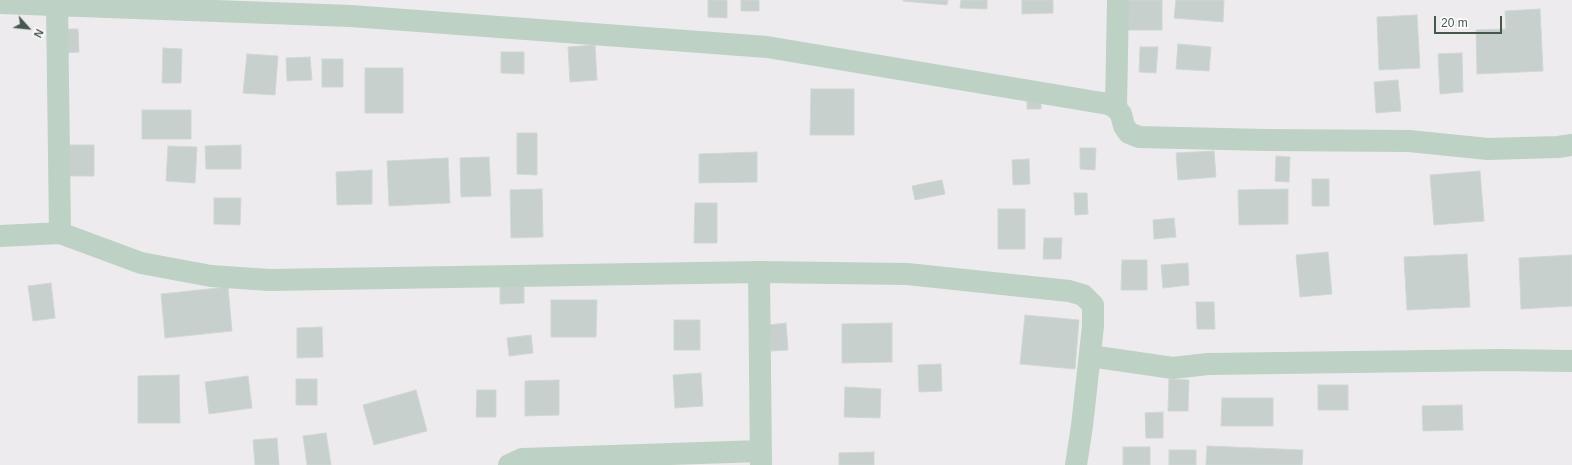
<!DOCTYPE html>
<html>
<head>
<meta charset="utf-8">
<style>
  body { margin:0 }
  #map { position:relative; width:1572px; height:465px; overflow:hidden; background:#eeebee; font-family:Arial,sans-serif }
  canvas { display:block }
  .north { position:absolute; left:8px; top:8px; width:40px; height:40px; -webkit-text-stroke:3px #fff; paint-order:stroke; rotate:117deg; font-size:11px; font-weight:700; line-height:16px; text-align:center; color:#44584c }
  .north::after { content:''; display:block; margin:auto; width:14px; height:18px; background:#44584c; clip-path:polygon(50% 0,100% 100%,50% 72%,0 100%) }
  .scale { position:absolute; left:1434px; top:16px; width:68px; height:18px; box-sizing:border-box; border:2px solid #44584c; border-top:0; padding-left:5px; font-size:12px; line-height:14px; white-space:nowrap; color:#44584c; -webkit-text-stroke:3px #fff; paint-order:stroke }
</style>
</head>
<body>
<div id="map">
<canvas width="1572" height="465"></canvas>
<div class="north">N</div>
<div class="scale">20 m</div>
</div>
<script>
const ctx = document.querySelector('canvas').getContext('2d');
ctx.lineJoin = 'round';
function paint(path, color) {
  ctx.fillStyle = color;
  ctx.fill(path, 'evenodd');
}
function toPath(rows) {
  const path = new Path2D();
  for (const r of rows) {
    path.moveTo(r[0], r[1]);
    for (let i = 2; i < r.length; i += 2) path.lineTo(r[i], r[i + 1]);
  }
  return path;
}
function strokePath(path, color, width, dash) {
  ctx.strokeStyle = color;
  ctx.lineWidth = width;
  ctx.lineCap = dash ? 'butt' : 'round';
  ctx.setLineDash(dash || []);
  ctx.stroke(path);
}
const building = toPath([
  [708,0,727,0,727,18,708,17,708,0],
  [741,0,759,0,759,11,741,11,741,0],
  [903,0,948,0,947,5,903,1,903,0],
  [961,0,987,0,987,9,960,8,961,0],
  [1022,0,1053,0,1053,13,1022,14,1022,0],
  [1128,0,1162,0,1162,30,1127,30,1128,0],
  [1176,0,1224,0,1223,22,1174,18,1176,0],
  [1540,9,1543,71,1477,74,1476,30,1506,29,1505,11,1540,9],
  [1417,15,1420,68,1379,70,1377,17,1417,15],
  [61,29,78,29,79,52,62,53,61,29],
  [1178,44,1211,47,1209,71,1176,69,1178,44],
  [595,45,597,80,570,82,568,47,595,45],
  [1140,47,1158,47,1156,73,1139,72,1140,47],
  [163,48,182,49,181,83,162,83,163,48],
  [501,52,524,52,524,74,501,73,501,52],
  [1462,53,1463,92,1440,94,1438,54,1462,53],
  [247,54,278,56,275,95,243,93,247,54],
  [310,57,312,80,287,81,286,58,310,57],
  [322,59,343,59,343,87,322,87,322,59],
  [365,68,403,68,403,113,365,113,365,68],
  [1398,80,1401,111,1376,113,1374,82,1398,80],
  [811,89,854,89,854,135,810,135,811,89],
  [1027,97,1041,97,1041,109,1027,109,1027,97],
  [142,110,191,110,191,139,142,139,142,110],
  [517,133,537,133,537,175,517,174,517,133],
  [68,145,94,145,94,176,68,176,68,145],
  [241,145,241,169,206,169,205,146,241,145],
  [168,146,197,147,195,183,166,181,168,146],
  [1080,148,1096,148,1095,170,1080,169,1080,148],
  [1214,151,1216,177,1178,180,1176,153,1214,151],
  [757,152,757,182,699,183,699,154,757,152],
  [1276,156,1290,157,1289,182,1275,181,1276,156],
  [489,157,491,196,461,197,460,158,489,157],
  [448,158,450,203,389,206,387,161,448,158],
  [1029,159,1030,184,1013,185,1012,160,1029,159],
  [372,170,372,204,337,205,336,172,372,170],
  [1480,171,1484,221,1434,225,1430,175,1480,171],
  [1312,179,1329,179,1329,206,1312,206,1312,179],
  [942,180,945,194,915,200,912,186,942,180],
  [542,189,543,237,511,238,510,190,542,189],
  [1288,189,1288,224,1239,225,1238,190,1288,189],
  [1074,193,1087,193,1088,214,1075,215,1074,193],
  [214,198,241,198,240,225,214,224,214,198],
  [695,203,717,203,717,243,694,243,695,203],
  [998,209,1025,209,1025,249,998,249,998,209],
  [1174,218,1176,237,1154,239,1153,220,1174,218],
  [1044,238,1062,238,1061,259,1043,259,1044,238],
  [1328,252,1332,294,1300,297,1296,255,1328,252],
  [1467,254,1470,307,1407,310,1404,257,1467,254],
  [1572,255,1572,306,1521,309,1519,258,1572,255],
  [1122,260,1147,260,1147,290,1121,290,1122,260],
  [1188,263,1189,285,1163,288,1161,265,1188,263],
  [51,283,55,318,33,321,28,286,51,283],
  [500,283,524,283,524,303,500,304,500,283],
  [228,287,232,331,165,338,161,294,228,287],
  [551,300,597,300,596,337,551,337,551,300],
  [1196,302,1214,302,1215,329,1197,329,1196,302],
  [1025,315,1079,320,1075,369,1020,364,1025,315],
  [674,320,700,320,700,350,674,350,674,320],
  [786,323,788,350,771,351,769,325,786,323],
  [892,323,892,362,842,363,842,324,892,323],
  [322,327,323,357,297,358,297,328,322,327],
  [531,335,533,353,509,356,507,338,531,335],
  [941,364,942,391,919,392,918,365,941,364],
  [701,373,703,406,675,408,673,375,701,373],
  [179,375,180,423,138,423,138,376,179,375],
  [248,376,252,408,209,414,205,382,248,376],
  [296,379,317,379,317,405,296,405,296,379],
  [1169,379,1189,380,1188,411,1168,411,1169,379],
  [559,380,559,415,525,416,525,381,559,380],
  [1318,385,1348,385,1348,410,1318,410,1318,385],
  [845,387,881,389,880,418,844,417,845,387],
  [416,390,427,431,374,445,363,405,416,390],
  [477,390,496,390,496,417,476,417,477,390],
  [1222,398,1273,398,1273,426,1221,426,1222,398],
  [1462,405,1463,430,1423,431,1422,406,1462,405],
  [1163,412,1163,438,1146,438,1145,413,1163,412],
  [326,433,331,465,307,465,303,436,326,433],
  [277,438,279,465,255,465,253,440,277,438],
  [1207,446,1303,450,1302,465,1206,465,1207,446],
  [1123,447,1150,447,1150,465,1123,465,1123,447],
  [1169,450,1196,450,1196,465,1169,465,1169,450],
  [874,452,874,465,839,465,839,453,874,452]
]);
paint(building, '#c8d0cd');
strokePath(building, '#cfd7d4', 1);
strokePath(toPath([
  [0,3,351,16,767,47,1108,104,1116,108,1121,114,1124,126,1129,133,1139,137,1266,140,1409,141,1488,149,1558,147,1572,145],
  [57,5,60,233],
  [1116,108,1118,0],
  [0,236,60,233,141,263,211,276,269,280,759,272,907,274,1069,291,1083,295,1093,305,1093,326,1082,426,1076,465],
  [759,272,761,465],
  [1090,356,1173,368,1208,364,1500,360,1572,361],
  [509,465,522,459,760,451]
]), '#bed1c5', 22);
</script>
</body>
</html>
